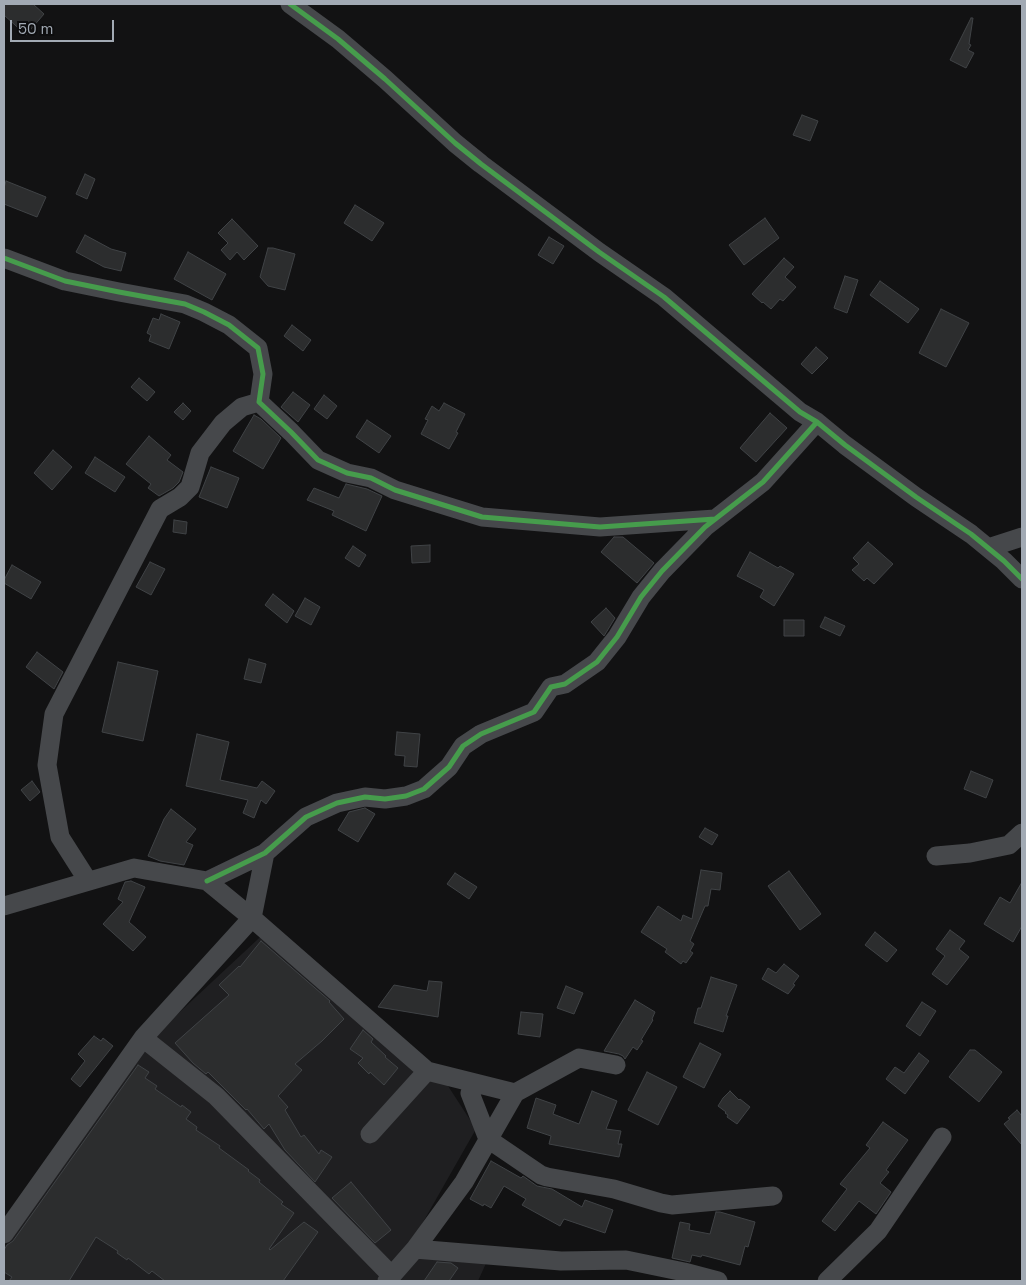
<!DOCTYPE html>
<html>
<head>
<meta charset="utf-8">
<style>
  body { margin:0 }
  #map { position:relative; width:1026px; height:1285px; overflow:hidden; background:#121213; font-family:"Space Grotesk",sans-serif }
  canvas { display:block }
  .frame { position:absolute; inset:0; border:5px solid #a2aab4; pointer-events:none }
  .scale { position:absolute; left:10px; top:20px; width:104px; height:22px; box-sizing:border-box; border:2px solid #a2aab4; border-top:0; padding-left:6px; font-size:15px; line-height:18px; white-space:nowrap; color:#a2aab4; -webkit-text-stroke:4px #0d0d0e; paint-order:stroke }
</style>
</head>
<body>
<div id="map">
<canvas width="1026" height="1285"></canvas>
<div class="frame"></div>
<div class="scale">50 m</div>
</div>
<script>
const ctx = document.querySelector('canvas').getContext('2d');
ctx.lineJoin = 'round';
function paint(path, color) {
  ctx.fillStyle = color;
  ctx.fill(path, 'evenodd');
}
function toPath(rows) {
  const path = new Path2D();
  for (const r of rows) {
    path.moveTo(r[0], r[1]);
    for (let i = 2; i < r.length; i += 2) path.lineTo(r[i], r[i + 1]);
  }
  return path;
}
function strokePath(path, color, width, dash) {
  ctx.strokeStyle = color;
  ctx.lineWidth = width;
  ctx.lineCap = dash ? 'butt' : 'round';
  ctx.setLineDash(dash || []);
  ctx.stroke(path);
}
paint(toPath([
  [272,926,437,1069,476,1129,414,1238,488,1259,478,1281,4,1281,4,1247,154,1036]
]), '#1f1f21');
const building = toPath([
  [4,4,33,4,44,14,26,35,4,15,4,4],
  [971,18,973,18,969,44,971,45,968,50,974,53,966,68,950,60,971,18],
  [802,115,818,121,810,141,793,135,802,115],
  [85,174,95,179,87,199,76,194,85,174],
  [6,181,46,197,37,217,4,204,4,188,6,181],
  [355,205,384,223,372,241,344,223,355,205],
  [765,218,779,238,744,265,729,245,765,218],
  [232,219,258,246,244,260,237,252,230,260,221,250,228,243,218,233,232,219],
  [85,235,111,249,126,253,121,271,104,267,76,252,85,235],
  [549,237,564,246,553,264,538,255,549,237],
  [268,248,273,248,295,254,285,290,268,286,260,277,268,248],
  [188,252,226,274,212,300,174,279,188,252],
  [784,258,794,267,785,277,796,287,783,301,780,299,771,309,763,302,762,303,752,294,784,258],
  [845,276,858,280,847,313,834,308,845,276],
  [880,281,919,309,908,323,870,295,880,281],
  [941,309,969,323,946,367,919,353,941,309],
  [161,314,180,322,169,349,149,341,151,335,147,333,153,318,159,320,161,314],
  [292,325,311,340,303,351,284,336,292,325],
  [816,347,828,358,812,374,801,364,816,347],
  [139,378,155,392,147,401,131,387,139,378],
  [293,392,310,405,298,422,281,407,293,392],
  [324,395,337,406,327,419,314,409,324,395],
  [183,403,191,411,183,420,174,412,183,403],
  [444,403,465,414,456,432,458,433,449,449,421,434,428,420,425,419,432,406,439,411,444,403],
  [770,413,787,428,756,462,740,448,770,413],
  [254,415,261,419,281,438,263,469,233,451,254,415],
  [367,420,391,436,379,453,356,437,367,420],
  [149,436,171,455,167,460,183,472,179,482,173,488,159,496,148,488,151,484,126,464,149,436],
  [53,450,72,467,52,490,34,473,53,450],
  [95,457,125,477,115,492,85,473,95,457],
  [211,467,239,478,227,508,199,497,211,467],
  [346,484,367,489,382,496,366,531,332,515,334,511,307,500,314,488,339,498,346,484],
  [174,520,187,522,186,534,173,532,174,520],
  [614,537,623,537,654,563,637,583,601,552,614,537],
  [868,542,893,564,874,584,867,578,864,581,852,570,859,564,853,558,868,542],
  [430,545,430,562,412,563,411,546,430,545],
  [353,546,366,555,359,567,345,558,353,546],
  [750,552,778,568,780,566,794,574,774,606,760,597,764,590,737,576,750,552],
  [150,562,165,569,151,595,136,587,150,562],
  [12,565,41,582,31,599,4,583,4,580,12,565],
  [273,594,294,611,287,623,265,605,273,594],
  [305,598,320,607,311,625,295,616,305,598],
  [606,608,615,618,604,636,591,622,606,608],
  [825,617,845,626,840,636,820,627,825,617],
  [784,620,804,620,804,636,784,636,784,620],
  [37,652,63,672,54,689,26,667,37,652],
  [249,659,266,664,261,683,244,679,249,659],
  [118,662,158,671,143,741,102,732,118,662],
  [397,732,420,734,417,767,404,766,405,756,395,755,397,732],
  [197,734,229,742,220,780,257,788,262,781,275,791,266,804,261,800,254,818,243,813,248,800,186,786,197,734],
  [971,771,993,780,986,798,964,789,971,771],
  [32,781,40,792,30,801,21,790,32,781],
  [365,808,375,814,358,842,338,830,349,812,365,808],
  [171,809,196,829,186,842,193,845,184,865,160,861,148,856,164,819,171,809],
  [705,828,718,835,712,845,699,837,705,828],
  [701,870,722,873,720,890,711,889,708,906,705,906,690,941,694,944,690,951,693,953,686,963,683,961,681,964,665,952,667,949,641,932,658,906,681,921,683,915,692,919,701,870],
  [789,871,821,914,800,930,768,886,789,871],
  [455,873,477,887,469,899,447,884,455,873],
  [131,881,145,887,129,922,146,937,133,951,103,924,123,902,118,899,125,882,131,881],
  [1022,882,1022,926,1013,942,984,924,1000,897,1010,903,1022,882],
  [950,930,965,941,959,949,969,957,947,985,932,974,945,956,936,949,950,930],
  [875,932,897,950,887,962,865,945,875,932],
  [261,941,330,1001,329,1002,344,1019,322,1041,295,1064,302,1070,278,1096,288,1107,285,1110,301,1137,304,1135,319,1154,321,1150,332,1157,315,1182,285,1150,269,1124,264,1129,247,1109,246,1110,208,1072,206,1074,193,1063,175,1043,229,995,219,985,239,966,240,967,261,941],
  [784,964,799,976,793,984,795,985,788,994,762,979,768,968,776,973,784,964],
  [711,977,737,985,726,1016,728,1016,723,1032,694,1023,698,1008,701,1008,711,977],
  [429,981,442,982,438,1017,378,1007,394,985,427,991,429,981],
  [566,986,583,993,574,1014,557,1008,566,986],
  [635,1000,655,1012,652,1019,653,1020,641,1040,643,1041,637,1050,633,1047,625,1059,623,1056,619,1054,604,1051,635,1000],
  [922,1002,936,1011,920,1036,906,1026,922,1002],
  [521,1012,543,1014,540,1037,518,1034,521,1012],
  [363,1030,373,1039,371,1042,386,1056,385,1057,398,1068,384,1085,370,1072,369,1074,358,1063,363,1058,350,1049,363,1030],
  [94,1036,101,1041,103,1038,113,1046,80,1087,71,1079,85,1061,78,1054,94,1036],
  [700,1043,721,1054,704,1088,683,1077,700,1043],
  [970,1050,975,1050,1002,1072,979,1102,949,1077,970,1050],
  [919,1053,929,1061,905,1094,886,1079,895,1067,904,1073,919,1053],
  [138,1065,149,1072,145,1078,157,1086,155,1089,181,1107,182,1105,191,1112,186,1119,197,1127,196,1130,220,1146,219,1148,249,1170,248,1171,260,1180,259,1182,283,1202,281,1204,294,1213,269,1249,270,1250,304,1222,318,1232,283,1281,165,1281,152,1271,149,1274,128,1258,127,1260,117,1253,118,1251,96,1237,69,1281,9,1281,12,1277,4,1272,4,1250,7,1245,13,1241,138,1065],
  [647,1072,677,1087,658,1125,628,1110,647,1072],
  [592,1091,617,1101,606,1129,621,1131,618,1144,622,1144,619,1157,549,1144,551,1136,527,1128,536,1098,556,1105,553,1114,579,1124,592,1091],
  [730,1091,739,1100,740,1099,750,1107,737,1124,727,1117,728,1115,725,1113,726,1112,718,1106,723,1098,730,1091],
  [1017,1110,1022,1116,1022,1145,1004,1124,1010,1119,1008,1118,1017,1110],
  [883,1122,908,1140,886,1170,889,1172,880,1183,891,1192,876,1214,859,1201,835,1231,822,1221,847,1189,840,1184,870,1148,866,1145,883,1122],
  [491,1161,521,1178,523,1176,537,1186,552,1189,582,1207,585,1200,613,1210,605,1233,564,1219,560,1226,522,1205,526,1199,504,1186,491,1208,484,1204,483,1206,470,1199,491,1161],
  [351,1182,391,1230,375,1243,332,1198,351,1182],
  [716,1212,720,1212,755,1222,748,1247,745,1246,740,1265,702,1255,701,1257,692,1255,690,1262,672,1258,680,1222,690,1224,689,1230,710,1234,716,1212],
  [437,1262,451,1263,458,1268,449,1281,424,1281,437,1262]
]);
paint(building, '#2c2d2e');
strokePath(building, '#404346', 1);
strokePath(toPath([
  [290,4,338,39,385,79,455,143,481,164,599,252,664,297,800,412,817,422,845,445,916,497,971,534,1004,561,1022,579],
  [4,258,65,281,119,292,185,304,204,312,229,325,258,348,263,374,259,402,291,432,318,460,347,473,371,478,395,490,482,517,600,527,715,519],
  [988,548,1022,537],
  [936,856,970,853,1009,845,1022,833],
  [88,881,60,837,47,765,54,714,160,509,180,497,190,487,200,453,223,423,242,407,259,402],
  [207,881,265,853,306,817,337,803,365,797,385,799,406,796,424,789,449,767,463,746,481,734,534,712,551,687,565,684,597,662,617,637,641,597,662,571,705,527,763,482,817,422],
  [4,906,134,868,207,881,252,918,427,1071,515,1093],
  [143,1038,216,1096,391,1275],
  [470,1093,488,1139,541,1175,547,1177,614,1189,661,1203,672,1205,773,1196],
  [370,1134,427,1071],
  [4,1234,143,1038,252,918,265,853],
  [415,1249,464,1182,515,1093,579,1058,616,1065],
  [387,1281,415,1249,561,1261,626,1260,684,1272,718,1281],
  [827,1281,878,1231,942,1137]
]), '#46484b', 19);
strokePath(toPath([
  [290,4,338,39,385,79,455,143,481,164,599,252,664,297,800,412,817,422,845,445,916,497,971,534,1004,561,1022,579],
  [4,258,65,281,119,292,185,304,204,312,229,325,258,348,263,374,259,402,291,432,318,460,347,473,371,478,395,490,482,517,600,527,715,519],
  [207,881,265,853,306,817,337,803,365,797,385,799,406,796,424,789,449,767,463,746,481,734,534,712,551,687,565,684,597,662,617,637,641,597,662,571,705,527,763,482,817,422]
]), '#469c4c', 5);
</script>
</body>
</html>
